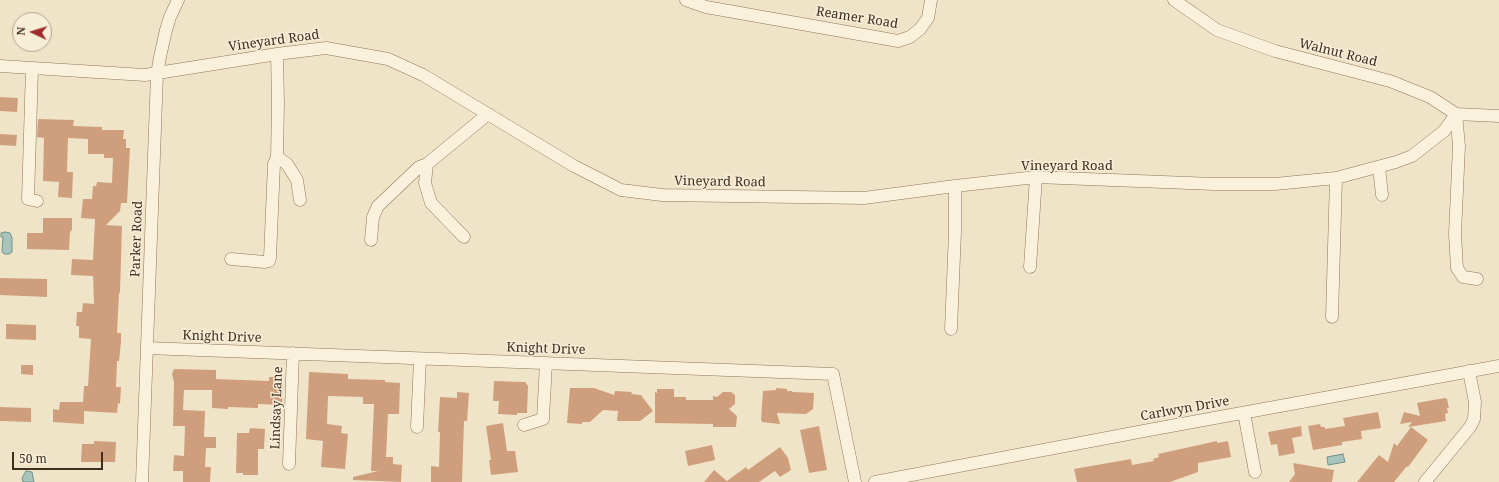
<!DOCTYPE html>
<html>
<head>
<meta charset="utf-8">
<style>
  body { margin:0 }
  #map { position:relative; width:1499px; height:482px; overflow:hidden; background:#f0e4c8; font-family:"Noto Serif",serif }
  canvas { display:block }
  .north { position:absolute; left:12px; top:12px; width:40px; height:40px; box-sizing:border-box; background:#f7eed8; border:1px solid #ada18e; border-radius:50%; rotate:274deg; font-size:11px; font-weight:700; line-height:16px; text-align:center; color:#3d2e20 }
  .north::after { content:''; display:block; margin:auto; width:14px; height:18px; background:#9e2a2b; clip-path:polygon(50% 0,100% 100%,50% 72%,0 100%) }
  .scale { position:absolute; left:12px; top:452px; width:91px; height:18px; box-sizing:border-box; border:2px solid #3d2e20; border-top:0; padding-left:5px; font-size:12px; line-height:14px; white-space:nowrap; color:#3d2e20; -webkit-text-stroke:3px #f7eed8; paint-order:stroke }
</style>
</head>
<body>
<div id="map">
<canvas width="1499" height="482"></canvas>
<div class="north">N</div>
<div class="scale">50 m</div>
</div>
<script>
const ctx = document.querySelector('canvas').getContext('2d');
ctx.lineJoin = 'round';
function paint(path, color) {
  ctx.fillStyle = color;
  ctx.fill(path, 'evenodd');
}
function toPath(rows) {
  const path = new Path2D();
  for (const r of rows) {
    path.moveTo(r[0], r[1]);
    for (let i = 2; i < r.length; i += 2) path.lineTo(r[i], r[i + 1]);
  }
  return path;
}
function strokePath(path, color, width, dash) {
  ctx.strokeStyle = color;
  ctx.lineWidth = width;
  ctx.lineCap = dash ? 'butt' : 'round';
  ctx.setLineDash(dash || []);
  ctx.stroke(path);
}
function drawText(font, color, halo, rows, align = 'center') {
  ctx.font = font + ' "Noto Serif",serif';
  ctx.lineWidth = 3;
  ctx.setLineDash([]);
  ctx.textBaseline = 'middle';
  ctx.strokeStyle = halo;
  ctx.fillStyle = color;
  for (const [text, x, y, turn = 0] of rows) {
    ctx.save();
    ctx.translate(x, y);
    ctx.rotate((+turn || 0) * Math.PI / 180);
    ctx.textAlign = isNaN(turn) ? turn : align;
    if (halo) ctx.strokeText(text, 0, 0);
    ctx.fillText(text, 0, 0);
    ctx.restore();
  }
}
const water = toPath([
  [5,232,10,233,12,238,12,252,9,254,4,254,2,252,3,237,1,237,1,233,5,232],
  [1343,454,1345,462,1328,465,1327,457,1343,454],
  [26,471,32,472,34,482,23,482,22,478,26,471]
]);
paint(water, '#a9c4bc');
strokePath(water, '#6f938a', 1);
paint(toPath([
  [0,97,18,98,17,112,0,111],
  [38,119,74,120,73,126,102,127,102,130,124,130,123,139,126,139,126,148,130,148,127,203,121,203,120,211,106,225,122,226,120,293,119,293,117,333,121,333,121,342,119,361,117,361,116,387,121,387,120,404,118,403,117,413,84,411,84,424,53,422,53,409,59,410,60,402,83,402,84,386,88,386,91,339,79,338,79,326,76,326,77,312,82,312,83,303,94,304,93,276,71,275,72,259,93,260,95,219,81,218,83,199,92,199,93,186,96,186,97,182,112,183,113,158,104,158,104,154,88,154,88,139,68,138,67,172,73,172,72,198,58,197,59,182,43,181,44,138,37,137],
  [0,134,17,135,16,146,0,145],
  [43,218,72,218,72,230,70,232,69,250,27,249,27,233,43,233],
  [0,278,47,279,47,297,0,295],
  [6,324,36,325,36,340,6,339],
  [21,365,33,365,33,375,21,374],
  [174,369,216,370,216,379,269,381,269,377,283,377,282,405,258,404,258,408,228,407,228,409,212,408,212,390,184,390,183,410,205,411,204,437,216,437,216,448,206,448,205,467,211,467,210,482,183,482,183,471,173,471,174,455,184,456,185,426,173,426,174,382,172,374],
  [309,372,348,374,348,379,385,380,385,382,400,383,399,414,388,414,386,457,393,457,393,464,402,465,401,482,353,480,353,477,378,471,371,471,374,404,363,404,363,397,328,396,327,424,342,426,341,433,348,434,345,469,321,467,323,441,306,439],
  [494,381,525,382,528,386,527,413,517,413,517,415,498,414,499,401,493,401],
  [570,388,594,388,614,395,615,391,632,392,631,394,641,395,653,411,640,421,617,421,618,411,603,410,590,422,582,422,582,424,567,423],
  [776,388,787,389,787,391,792,391,792,392,814,393,813,409,806,414,777,413,780,424,762,422,761,420,763,391,776,390],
  [657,389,674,389,674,397,686,397,686,400,713,400,713,396,717,397,723,392,731,392,735,395,735,404,729,409,737,416,736,427,713,427,713,424,655,423,655,392,657,393],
  [457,392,469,393,467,421,464,421,462,482,431,482,431,466,439,467,440,432,438,432,440,397,457,398],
  [1445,398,1447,399,1449,408,1447,408,1448,413,1445,414,1446,421,1408,427,1412,422,1400,424,1404,412,1420,416,1417,403],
  [0,407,31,408,31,422,0,421],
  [1378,412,1381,428,1361,431,1362,439,1342,442,1342,445,1313,450,1308,426,1320,424,1321,427,1325,427,1325,429,1345,426,1343,418],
  [503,423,507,451,515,451,518,472,491,475,489,460,491,460,486,426],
  [819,426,827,470,809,473,800,430],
  [1301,426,1302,436,1292,438,1295,453,1279,456,1277,444,1271,445,1268,432],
  [1411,427,1428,440,1408,467,1407,466,1394,482,1357,482,1379,455,1388,462,1394,443,1397,446],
  [250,428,265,429,264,449,258,449,258,475,243,475,243,473,236,473,237,433,249,433],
  [94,441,116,442,115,462,81,462,82,444,94,444],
  [1217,441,1217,443,1228,441,1231,457,1198,463,1198,472,1170,482,1077,482,1074,469,1131,459,1132,465,1154,461,1153,459,1159,457,1158,454],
  [712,445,715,460,688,466,685,451],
  [780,447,788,458,791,470,780,477,775,471,759,482,704,482,714,470,727,481,746,467,748,470],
  [1293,463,1334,470,1332,482,1289,482,1295,474]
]), '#cf9f7d');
const minor = toPath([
  [686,0,706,7,898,41,910,37,920,29,928,18,931,0],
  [1174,0,1217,30,1275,51,1390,81,1430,97,1456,114,1499,116],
  [0,66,145,75,277,54,326,48,388,59,423,75,574,166,621,190,662,195,864,198,955,186,1036,177,1214,184,1275,184,1336,178,1396,162,1412,156,1444,131,1456,114],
  [32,68,28,199,37,201],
  [1456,114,1459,146,1455,234,1457,268,1463,277,1477,279],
  [277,157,287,164,297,180,300,200],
  [1379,167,1382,195],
  [464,237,431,203,425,183,427,164,488,114],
  [371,240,373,217,378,206,419,167,427,164],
  [231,259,265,262,269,261,270,258,274,164,277,157,278,103,277,54],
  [1030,267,1036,177],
  [1332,317,1336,178],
  [951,329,955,232,955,186],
  [147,348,833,374,855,482],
  [1244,413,1255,472],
  [524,425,543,419,546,363],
  [417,427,420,359],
  [289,464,293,353],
  [142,482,157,74,160,57,166,30,170,17,178,0],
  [875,482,1149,430,1499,366],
  [1425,482,1470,427,1474,419,1475,402,1469,371]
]);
strokePath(minor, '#8d765c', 13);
strokePath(minor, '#faf1dc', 12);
drawText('13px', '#3d2e20', '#f7eed8', [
  ["Reamer Road",857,18,9],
  ["Vineyard Road",274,41,-8],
  ["Walnut Road",1338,53,14],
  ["Vineyard Road",1067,166],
  ["Vineyard Road",720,182,1],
  ["Parker Road",137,239,-88],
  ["Knight Drive",222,337,2],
  ["Knight Drive",546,349,2],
  ["Lindsay Lane",277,408,-88],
  ["Carlwyn Drive",1185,409,-10]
]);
</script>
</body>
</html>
